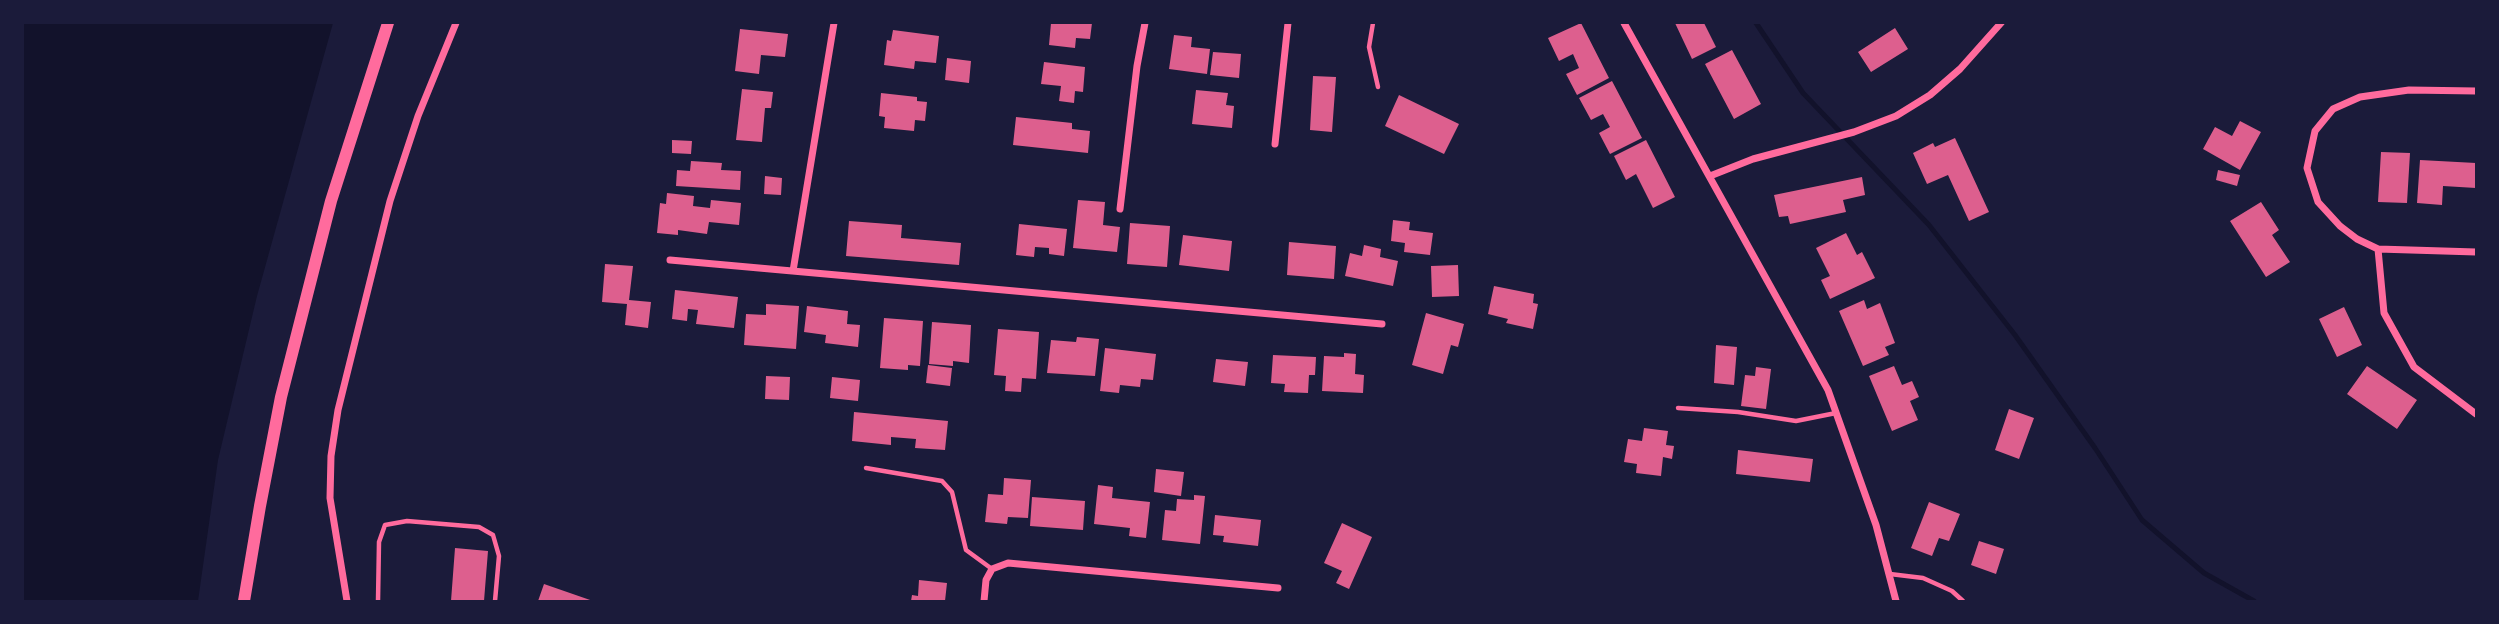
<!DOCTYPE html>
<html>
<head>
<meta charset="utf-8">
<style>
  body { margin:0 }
  #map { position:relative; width:2499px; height:624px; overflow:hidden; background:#1b1b3a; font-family:"Crimson Pro",serif }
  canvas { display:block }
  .frame { position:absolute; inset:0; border:24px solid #1b1b3a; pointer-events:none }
</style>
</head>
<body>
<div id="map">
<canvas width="2499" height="624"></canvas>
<div class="frame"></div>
</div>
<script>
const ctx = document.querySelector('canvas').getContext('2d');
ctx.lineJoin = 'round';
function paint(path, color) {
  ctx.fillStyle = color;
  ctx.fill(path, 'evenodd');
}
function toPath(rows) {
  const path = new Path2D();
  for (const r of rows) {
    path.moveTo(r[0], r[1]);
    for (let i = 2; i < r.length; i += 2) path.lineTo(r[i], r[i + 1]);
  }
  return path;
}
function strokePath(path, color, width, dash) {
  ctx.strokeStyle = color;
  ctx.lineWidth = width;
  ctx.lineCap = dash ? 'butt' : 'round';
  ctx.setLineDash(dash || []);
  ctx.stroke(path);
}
paint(toPath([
  [23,23,333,23,257,296,218,460,198,601,23,601]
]), '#12122b');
strokePath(toPath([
  [1756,23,1803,93,1929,225,2015,335,2095,448,2142,520,2204,573,2254,601]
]), '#12122b', 5);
paint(toPath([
  [1051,23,1092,23,1090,39,1076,38,1075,48,1049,45],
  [1581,23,1609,78,1577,95,1566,74,1579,68,1573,54,1559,61,1548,38],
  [1675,23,1704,23,1716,47,1692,59],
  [1895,28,1908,49,1871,72,1858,52],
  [740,29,788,34,785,57,761,55,759,74,735,71],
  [893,30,939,36,936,63,915,61,914,69,884,65,887,40,891,41],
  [1174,35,1192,37,1191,47,1210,49,1207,74,1169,69],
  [1732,50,1761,104,1734,119,1705,64],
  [1213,52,1241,54,1239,78,1210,75],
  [947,58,971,61,969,83,945,80],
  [1044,62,1085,67,1083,92,1075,91,1074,103,1059,101,1061,86,1041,84],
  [1313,76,1336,77,1332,132,1310,130],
  [1612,81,1642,138,1610,154,1599,133,1610,127,1603,114,1591,120,1579,98],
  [742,89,773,92,771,108,765,108,762,142,736,140],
  [1196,90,1228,93,1226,105,1234,106,1232,128,1192,124],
  [881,93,917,97,917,101,927,102,925,121,915,120,914,131,884,128,885,117,879,116],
  [1399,95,1459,124,1444,154,1385,126],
  [1016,117,1072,123,1072,129,1090,131,1088,153,1013,145],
  [2240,121,2261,132,2240,170,2203,149,2215,127,2232,136],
  [1955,138,1989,212,1969,221,1948,175,1927,184,1913,153,1933,143,1935,147],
  [672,140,692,141,691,154,672,153],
  [1646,140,1675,197,1653,208,1636,174,1626,180,1614,156],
  [2381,152,2410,153,2407,203,2378,202],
  [2420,160,2476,163,2476,188,2443,186,2442,205,2417,203],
  [691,161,722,163,721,170,741,171,740,190,676,186,677,170,690,171],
  [2218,170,2240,175,2237,186,2216,180],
  [765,176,782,178,781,195,764,194],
  [1862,177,1865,195,1843,200,1846,212,1790,224,1788,216,1779,217,1774,195],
  [667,193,694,196,693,206,710,208,711,200,741,203,739,225,709,222,707,234,678,230,678,235,657,233,660,203,666,204],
  [1078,200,1105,202,1103,225,1120,227,1117,252,1073,248],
  [2261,202,2279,230,2272,235,2290,262,2266,277,2230,221],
  [1393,220,1410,222,1409,230,1433,233,1430,255,1404,252,1405,243,1391,241],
  [849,221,902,225,901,238,961,243,959,265,846,256],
  [1130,223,1170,226,1167,267,1127,264],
  [1019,224,1067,229,1064,256,1049,254,1049,248,1035,247,1034,257,1016,255],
  [1846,233,1857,255,1862,252,1875,278,1830,299,1821,280,1830,276,1816,248],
  [1183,235,1232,241,1229,271,1179,265],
  [1289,242,1336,246,1334,279,1287,275],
  [1364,245,1381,249,1380,257,1398,261,1393,286,1345,276,1350,253,1362,256],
  [605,264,633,266,629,300,651,302,648,328,625,325,627,304,602,302],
  [1458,265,1459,296,1432,297,1431,266],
  [1494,286,1534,294,1533,303,1538,304,1533,329,1506,323,1508,319,1488,314],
  [675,290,738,297,734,328,696,324,698,310,688,309,687,321,672,319],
  [1864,300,1867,309,1880,303,1895,343,1885,347,1889,355,1863,366,1839,311],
  [766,304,799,306,796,349,744,345,746,314,766,315],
  [807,306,848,311,847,324,860,325,858,347,825,343,826,335,804,332],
  [2344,307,2362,345,2337,357,2319,319],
  [1426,313,1464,324,1458,347,1451,345,1443,374,1412,365],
  [884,318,923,321,920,366,908,365,908,370,880,368],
  [932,322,971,325,969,363,953,361,953,366,929,364],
  [998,329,1039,332,1036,379,1022,378,1021,392,1005,391,1006,376,994,375],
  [1077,337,1099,339,1095,376,1047,373,1051,340,1076,342],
  [1716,345,1737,347,1734,385,1714,383],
  [1105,348,1156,354,1153,380,1141,379,1140,387,1120,385,1119,393,1100,391],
  [1344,353,1356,354,1355,374,1364,375,1363,393,1322,391,1324,356,1344,357],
  [1273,355,1316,357,1315,375,1309,375,1308,393,1284,392,1285,384,1271,383],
  [1216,359,1248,362,1245,386,1213,382],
  [928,365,952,368,950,386,926,383],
  [1894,366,1902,385,1912,381,1919,397,1910,401,1918,420,1892,431,1869,376],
  [2367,366,2417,400,2397,429,2347,394],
  [1756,367,1771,369,1766,409,1741,406,1745,375,1755,376],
  [766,376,790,377,789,400,765,399],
  [832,377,860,380,858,401,830,398],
  [2009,409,2034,418,2019,459,1995,450],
  [854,412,948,421,945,450,915,448,916,439,891,437,891,445,852,441],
  [1644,428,1668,431,1666,445,1674,446,1672,459,1663,457,1661,476,1636,473,1637,464,1624,462,1628,439,1642,441],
  [1738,450,1813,459,1810,482,1736,474],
  [1156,469,1184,472,1181,496,1154,492],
  [1004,478,1031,480,1028,518,1008,517,1007,524,985,522,988,494,1003,495],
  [1098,485,1113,487,1112,498,1150,502,1146,538,1129,536,1130,528,1094,524],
  [1194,495,1205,496,1200,544,1162,540,1165,510,1176,511,1177,499,1194,500],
  [1032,497,1085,501,1083,530,1030,526],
  [1929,502,1960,514,1949,541,1939,538,1932,556,1911,548],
  [1215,515,1261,520,1258,546,1223,542,1224,536,1213,535],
  [1342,523,1372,537,1349,589,1336,583,1342,571,1324,563],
  [1979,541,2004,549,1996,574,1971,565],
  [455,548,488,551,484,601,451,601],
  [919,580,947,583,945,601,911,601,912,595,918,596],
  [544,584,593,601,538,601]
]), '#dd5f8e');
strokePath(toPath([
  [1373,23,1369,47,1378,87],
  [1678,408,1738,412,1796,421,1836,413],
  [866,468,942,481,952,492,966,550,992,569],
  [1890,574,1923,578,1952,591,1963,601],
  [378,601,379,542,385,525,407,521,479,527,493,535,499,556,495,601]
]), '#ff6b9d', 4.5);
strokePath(toPath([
  [1624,23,1828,390,1876,525,1896,601],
  [2476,91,2409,90,2360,97,2333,109,2315,131,2307,168,2318,202,2340,226,2357,239,2378,249,2476,252],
  [1275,144,1288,23],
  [1710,176,1753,159,1854,132,1896,116,1930,95,1960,69,2001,23],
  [1120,209,1137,66,1145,23],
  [2378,249,2384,313,2414,367,2476,414],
  [670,260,1382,324],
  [793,271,834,23],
  [347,601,330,498,331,456,338,410,390,201,418,116,456,23],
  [984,601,986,580,992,569,1008,563,1278,588]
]), '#ff6b9d', 7);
strokePath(toPath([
  [244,601,260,506,281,397,331,201,388,23]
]), '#ff6b9d', 12);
</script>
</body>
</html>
